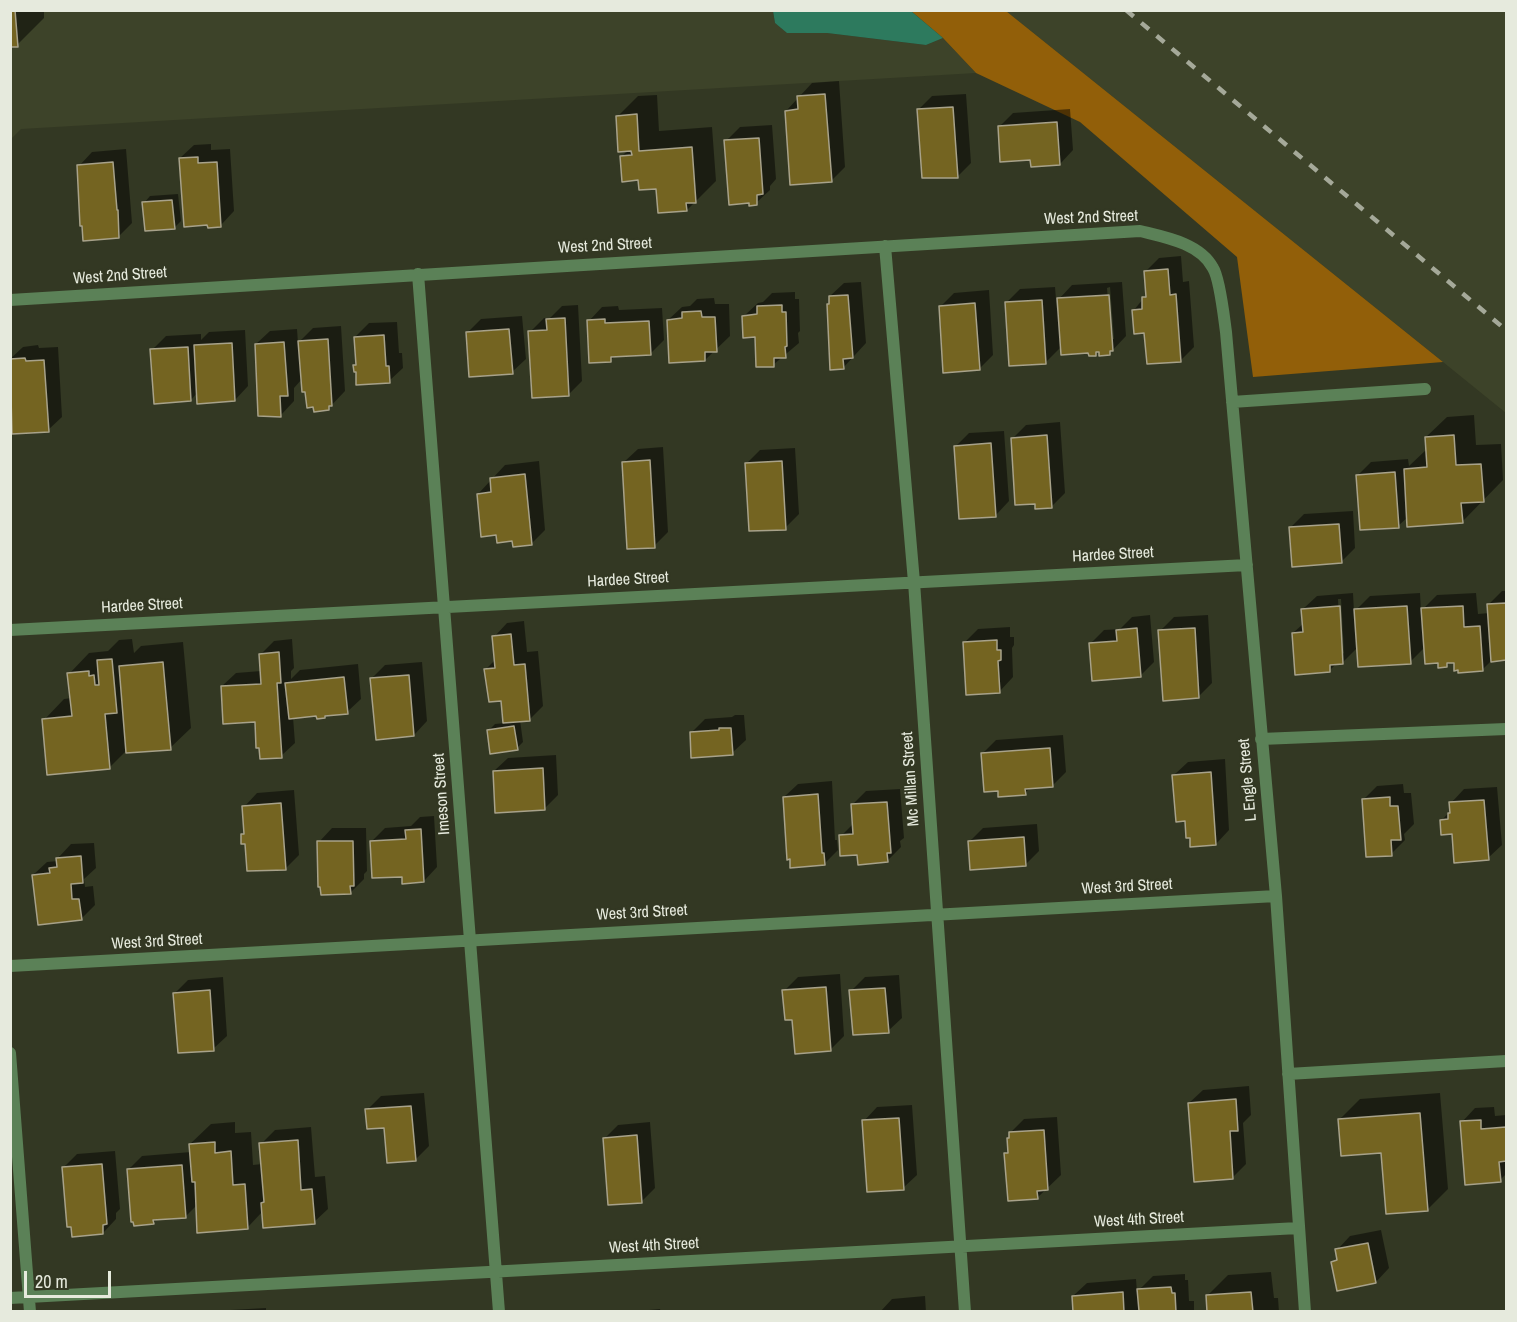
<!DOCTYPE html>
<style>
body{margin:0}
#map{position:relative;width:1517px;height:1322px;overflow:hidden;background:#333823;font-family:"Archivo Narrow",sans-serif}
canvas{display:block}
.frame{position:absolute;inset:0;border:12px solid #e6eadd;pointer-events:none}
.scale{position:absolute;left:24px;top:1271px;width:87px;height:27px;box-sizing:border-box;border:3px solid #e6eadd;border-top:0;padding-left:8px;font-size:18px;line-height:21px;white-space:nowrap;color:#e6eadd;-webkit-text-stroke:4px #333823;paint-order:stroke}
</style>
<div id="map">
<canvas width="1517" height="1322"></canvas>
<div class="frame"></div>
<div class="scale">20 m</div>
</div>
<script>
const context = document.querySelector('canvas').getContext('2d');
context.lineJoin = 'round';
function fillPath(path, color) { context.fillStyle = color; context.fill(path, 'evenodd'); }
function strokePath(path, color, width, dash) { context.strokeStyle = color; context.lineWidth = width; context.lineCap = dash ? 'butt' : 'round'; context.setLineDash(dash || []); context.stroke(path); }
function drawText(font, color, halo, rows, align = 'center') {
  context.font = font + ' "Archivo Narrow",sans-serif'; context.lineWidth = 4.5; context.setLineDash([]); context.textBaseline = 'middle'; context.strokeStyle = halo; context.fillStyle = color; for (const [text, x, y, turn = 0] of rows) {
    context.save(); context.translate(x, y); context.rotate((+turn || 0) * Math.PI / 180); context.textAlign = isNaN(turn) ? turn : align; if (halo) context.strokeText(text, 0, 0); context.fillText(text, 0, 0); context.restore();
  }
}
const built = new Path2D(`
 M11,11h762l2,12 12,10h40l99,12 17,-7 33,35 -955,56 -10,10z
 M1006,11h500v402l-63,-51z`);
const forest = new Path2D(`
 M911,11h95l437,351 -190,15 -16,-120 -157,-135 -104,-49 -33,-35z`);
const water = new Path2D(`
 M773,11h138l32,27 -17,7 -99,-12h-40l-12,-10z`);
const shadow = new Path2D(`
 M10,10h34v8l-27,27z
 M839,81l6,86 -14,14 -45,-70 26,-28z
 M966,94l5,69 -13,13 -40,-66 14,-14z
 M657,95l2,36 53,-4 4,54 -29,29 -29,-23 -19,-8 -18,-22 7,-7 -11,-33 21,-21z
 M1070,109l3,41 -13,14 -61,-37 14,-14z
 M772,125l4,54 -6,7v4l-14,13 -30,-62 14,-14z
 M211,144v6l19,-1 4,62 -13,14 -41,-67 14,-13z
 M126,149l6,74 -14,14 -39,-71 13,-14z
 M178,194l3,27 -7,7 -30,-25 6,-7z
 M1181,256l2,26 6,-1 5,66 -14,14 -35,-30 -11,-21 13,-16 -1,-23 13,-13z
 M861,282l5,61 -23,25 -13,-72 14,-13z
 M1122,282l4,54 -17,18 -8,-5 -6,5 -5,-3 -28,-5 -16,16 -40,-59 14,-14 35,-2 2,24h3l-1,-12 13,-14zM1110,287l4,52h-3l-4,-51z
 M989,290l4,65 -14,14 -39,-62 14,-14z
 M795,292v7h4l1,32 -2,2 1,10 -26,22 -29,-49 14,-13 5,-1 9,-9z
 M714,298l1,6h14l1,32 -25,24 -37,-40 14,-13 8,-1 7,-7z
 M578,305l4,76 -13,13 -39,-62 14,-14h6l12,-12z
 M618,306l1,4 43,-2 2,32 -14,14 -34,1 -5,5 -22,-39 13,-14z
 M522,316l4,43 -14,13 -44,-40 13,-13z
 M397,322l2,31h3l1,15 -14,13 -32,-11 -2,-4 2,-3 -2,-26 14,-14z
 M341,326l4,65 -17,18 -26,-30 -8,9v13l-13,14 -25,-71 14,-13 27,-2 1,14 15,-15z
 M245,330l3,56 -13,14 -37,-8 -7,8 -39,-50 14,-14 35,-2v6l8,-8z
 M38,345l1,3 19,-1 4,70 -14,13 -35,3 -3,-74 13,-12z
 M1474,415l2,30 25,-1 2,36 -41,42 -54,-5 -10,9 -40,-51 13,-13 37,-3 1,7 18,-17 -1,-12 21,-20z
 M1060,422l5,71 -13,13 -40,-67 14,-14z
 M1004,431l5,70 -13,14 -40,-69 13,-13z
 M663,447l5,85 -14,14 -30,-84 14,-13z
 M795,448l4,66 -14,14 -39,-64 14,-14z
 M539,461l6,69 -13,13 -35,-10 -19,-39 27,-29z
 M1353,511l2,37 -14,14 -51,-34 14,-14z
 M1502,591h4v68l-14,1 -10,10 -22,-1 -5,-8 -4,1 -5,4 -7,-4 -14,-15 -15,15 -52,-15 -15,15 -6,1 -7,7 -37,-37 11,-10 -1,-14 14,-13 36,-3 1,19 16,-16 50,-3 1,18 16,-16 39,-2 2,21 11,-1 -1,-8zM1338,599h3l3,54 -3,2z
 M1150,615l4,47 -14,14 -49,-33 13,-13 16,-1 12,-12z
 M1208,615l4,68 -14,14 -38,-66 14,-14z
 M524,621l3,31 11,-1 5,55 -14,14h-9l3,22 -6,6 -29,-17 7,-7 10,-1 -2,-23 -17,-31 10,-10 -2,-22 13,-14z
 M1010,627v10h4v8l-2,3 1,29 -13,14 -36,-48 14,-14z
 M132,639l2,14 7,-7 42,-4 8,86 -21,20 -43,2 -18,18 -65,-48 20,-21 8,-1 -3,-24 20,-21 19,-2 11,-11z
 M292,639l2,29 -3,3v8l9,-9 58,-6 3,35 -14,13 -20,2 -3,3 -7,-2 -24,2 2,26 -14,13 -25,-36 -34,-34 14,-13 25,-2v-17l13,-13z
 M422,662l5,59 -13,14 -43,-56 14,-14z
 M735,715h9l2,25 -14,13 -41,-20 14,-14 27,-2z
 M1063,735l3,37 -14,14 -21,1 -6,6 -26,-3 -17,-36 14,-14z
 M556,755l2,40 -14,14 -50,-38 14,-13z
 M1225,759l4,71 -13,14 -30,-24 -12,-45 14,-13z
 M832,781l3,59h2l1,10 -14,14 -40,-67 14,-13z
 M1403,784l1,9h7l3,31 -10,10 1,6 -14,14 -28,-54 14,-14z
 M1497,787l5,58 -14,13 -35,-25 -11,-13 9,-10v-7l13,-14z
 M900,789l4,49 -4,3 1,6 -14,14 -29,-7 -17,-18 13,-13 -2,-18 14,-14z
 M294,790l5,65 -14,14 -39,-27 -4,-8 3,-3 -1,-24 13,-14z
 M434,816l3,51 -13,14 -21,-6 -32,-33 14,-14 26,-2 9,-9z
 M1037,824l2,27 -14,14 -55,-24 13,-13z
 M332,828h34l1,43 -3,3v5l-14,14 -31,-51z
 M94,843l2,25 -12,11 1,8 8,-1 2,19 -14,14 -48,-44 14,-13 11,-1v-3l13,-14z
 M840,974l4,62 -14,14 -36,-32 -10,-27 14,-14z
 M899,975l3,43 -14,13 -37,-40 14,-14z
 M223,977l4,59 -14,13 -38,-56 13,-13z
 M1249,1086l2,29 -8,8 3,41 -14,14 -43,-75 14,-13z
 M424,1093l5,53 -14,14 -29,-34 -19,-16 14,-14z
 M1440,1093l8,96 -21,21 -44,-59 -44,-31 21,-21z
 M912,1105l5,70 -14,13 -39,-67 13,-14z
 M1494,1107l1,9 11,-1v59l-6,6 -38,-58 13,-14z
 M1057,1117l4,58 -24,23 -32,-44 4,-4 1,-17 14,-14z
 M235,1122v11l16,-1 2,33 9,-1 -1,-20 14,-14 36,-3 4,50 10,-1 3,33 -14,13 -51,-11 -15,16 -51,-22 -12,12 -27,1 -5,5 -25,-53 14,-14 49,-4 -1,-8 21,-20z
 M650,1122l5,66 -13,13 -38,-62 14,-14z
 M115,1151l5,58 -4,4v6l-13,14 -40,-65 14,-14z
 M1381,1230l8,38 -13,14 -43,-20 5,-5 -1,-7 13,-14z
 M1271,1272l3,26h4l1,14h-70l-2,-16 21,-21z
 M1185,1274v6h3l1,21h5v11h-120l-1,-16 14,-13 49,-4 1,13 16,-16z
 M925,1296l1,16h-46l12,-13z
 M266,1308v4h-53v-1z
 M660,1309l1,3h-23v-1z
 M794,1310l1,2h-24z`);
const building = new Path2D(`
 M10,10h5l3,37h-8z
 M825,94l7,88 -42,3 -5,-74 13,-2 -1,-13z
 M953,107l5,71h-36l-5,-69z
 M637,114l2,37 53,-4 4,56h-10l1,8 -29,2 -2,-24 -17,1 -1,-10 -16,2 -2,-26 12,-1 -1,-4 -13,1 -2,-36z
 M1057,122l3,43 -29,2 -1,-7 -30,2 -2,-36z
 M759,138l4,56 -6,1v10l-8,1v-3l-20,2 -5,-65z
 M198,157v6l19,-1 4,65 -13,1 -1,-3 -23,2 -5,-69z
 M113,162l4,48h1l1,28 -36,3 -1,-15h-2l-3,-61z
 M172,200l3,29 -30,2 -3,-29z
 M1168,269l2,26 6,-1 5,68 -34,2 -3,-31 -10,1 -2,-24 10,-1v-12h4l-2,-26z
 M848,295l5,63 -10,1 1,10 -14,1 -3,-66h2v-8z
 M1109,295l4,56h-3v4l-11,1v-4h-3v4h-7l-1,-3 -27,2 -4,-57z
 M1042,300l4,64 -37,2 -4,-64z
 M975,303l5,67 -37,3 -4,-67z
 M782,305v7h4l1,34 -2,1 1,11h-12v9h-18l-1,-30 -12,1 -1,-22 15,-2v-8z
 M701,311l1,6h13l2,35h-12v9l-36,2 -2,-43 15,-2v-6z
 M565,318l4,78 -37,2 -4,-67 19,-1 -1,-11z
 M605,319v4l44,-2 2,34 -40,2v5l-22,1 -2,-43z
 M509,329l4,45 -44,3 -3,-45z
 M384,335l2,31h3l1,17 -34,2v-13h-2l-1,-7h3l-2,-28z
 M328,339l4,67h-3v4l-15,2 -1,-5 -6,1 -2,-16h-3l-4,-51z
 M284,342l4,54h-8l1,21 -23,-1 -3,-72z
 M232,343l3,58 -38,3 -3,-59z
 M188,347l3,54 -37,3 -4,-55z
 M25,358l1,3 18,-1 5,72 -37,2 -2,-75z
 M1047,435l5,73 -17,1v-5l-20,1 -4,-67z
 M1454,435l2,30 25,-1 3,38 -23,1 2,20 -56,4 -3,-58 23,-2 -2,-30z
 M991,443l5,74 -37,2 -5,-73z
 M650,460l5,88 -28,1 -5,-87z
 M782,461l4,69 -37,1 -4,-68z
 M1395,472l4,56 -39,2 -4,-55z
 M525,474l7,71 -19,2 -1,-6 -15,2 -1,-8 -15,2 -4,-43 14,-2 -1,-14z
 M1339,524l3,39 -50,4 -3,-40z
 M1506,603v57l-15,2 -4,-58z
 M1340,606l3,58 -13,1v7l-35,3 -3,-42 11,-1 -2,-23z
 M1407,606l4,58 -53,3 -4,-58z
 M1463,606l1,21 16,-1 3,45 -25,2v-3l-4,1v-8h-7v4l-9,1v-5l-13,1 -4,-56z
 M1137,628l4,49 -49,4 -3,-38 28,-2 -1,-11z
 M1195,628l4,70 -36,3 -5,-71z
 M511,634l3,31 11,-1 5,57 -27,2 -2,-22 -12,1 -5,-33 11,-1 -3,-32z
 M997,640v10h4v10l-3,1 2,32 -34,2 -3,-53z
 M279,652l2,31h-4l5,75 -22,1 -1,-11h-3l-1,-26 -32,2 -2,-38 40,-2 -2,-30z
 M112,659l5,54 -12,1 5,55 -63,6 -5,-56 30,-3 -5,-43 22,-2v5l5,-1 1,10h4l-2,-25z
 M163,662l8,88 -45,3 -7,-87z
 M409,675l5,61 -38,4 -6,-62z
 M344,677l4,37 -23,2v2l-8,1 -1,-3 -27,3 -4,-36z
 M514,726l4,24 -28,4 -3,-24z
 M719,728h12l2,27 -42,3 -1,-26 29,-2z
 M1050,748l3,39 -28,2 1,6 -28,2v-6l-14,1 -3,-39z
 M543,768l2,42 -50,3 -2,-42z
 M1211,772l5,73 -26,2v-9h-4l-1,-17 -9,1 -4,-47z
 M818,794l4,59h2l1,12 -35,3v-9l-3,1 -4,-63z
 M1390,797v9h8l3,34h-10l1,16 -26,1 -4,-58z
 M1484,800l5,60 -35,3 -2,-29 -11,1 -1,-15 8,-1v-6h2l-1,-11z
 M887,802l4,51h-4l1,9 -30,3 -1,-10 -17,1 -1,-21 14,-1 -2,-30z
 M281,803l5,67 -39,1 -2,-27h-4v-10h3l-2,-28z
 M421,829l3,53 -22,2v-7l-30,1 -2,-37 36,-2 -1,-9z
 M1024,837l2,29 -56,4 -2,-29z
 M317,841h36l1,45h-4l1,8 -30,1 -1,-8h-2z
 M81,856l2,27 -12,1 1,15h7l3,21 -44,5 -6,-50 18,-2 -1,-5 8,-1 -1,-9z
 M826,987l5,64 -36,3 -3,-34h-7l-3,-30z
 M885,988l4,45 -36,2 -4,-45z
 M210,990l4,61 -36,2 -5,-60z
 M1236,1099l2,32h-8l3,48 -39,3 -6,-79z
 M411,1106l5,55 -29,2 -3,-35 -17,1 -2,-20z
 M1420,1113l8,98 -42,3 -5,-61 -40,3 -3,-37z
 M899,1118l5,72 -37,2 -5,-72z
 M1481,1120v9l25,-2v34l-7,1 2,20 -36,3 -5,-64z
 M1044,1130l4,60 -11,1 1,8 -30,2 -4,-48h4l-1,-15h2v-6z
 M637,1135l5,68 -34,2 -5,-67z
 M298,1140l3,50 11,-1 3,35 -52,4 -2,-25 3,-1 -5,-59z
 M215,1142v11l16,-2 2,34 12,-1 3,45 -51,4 -2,-51h-3l-3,-38z
 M102,1164l5,60 -4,1v9l-31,3 -1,-10h-4l-5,-60z
 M182,1165l4,53 -33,2 1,4 -20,2 -1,-4h-2l-4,-53z
 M1368,1243l8,40 -39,8 -6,-29 6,-2 -2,-11z
 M1171,1287l1,6h3l1,19 -37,-1 -2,-22z
 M1123,1292l1,20h-51l-1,-16z
 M1251,1292l2,20h-46l-1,-17z`);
const street = new Path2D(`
 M885,246l29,336 51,730
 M418,274l81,1038
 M10,300l1130,-69c24,6 60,12 73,37 7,11 11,50 13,64l50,564 29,416
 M1232,402l193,-13
 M10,630l1237,-65
 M1261,739l245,-10
 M10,966l1266,-70
 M10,1053l20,259
 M1288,1074l218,-13
 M10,1298l1288,-70`);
const rail = new Path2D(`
 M1126,10l380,320`);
const streetNames = [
 ["West 2nd Street",1091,218,-2],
 ["West 2nd Street",605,246,-3],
 ["West 2nd Street",120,276,-4],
 ["Hardee Street",1113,555,-3],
 ["Hardee Street",628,580,-3],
 ["Hardee Street",142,606,-3],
 ["Mc Millan Street",911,779,-94],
 ["L Engle Street",1248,780,-95],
 ["Imeson Street",442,794,-94],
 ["West 3rd Street",1127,887,-3],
 ["West 3rd Street",642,913,-3],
 ["West 3rd Street",157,942,-3],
 ["West 4th Street",1139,1220,-3],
 ["West 4th Street",654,1246,-3]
];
fillPath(built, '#3d4329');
fillPath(forest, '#925f09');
fillPath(water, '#2d7a5e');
fillPath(shadow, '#0007');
fillPath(building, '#746421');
strokePath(building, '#a8a28a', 1.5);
strokePath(street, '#5b8157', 12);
strokePath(rail, '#a5a999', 4.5, [10, 10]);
drawText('16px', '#e6eadd', '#333823', streetNames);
</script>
